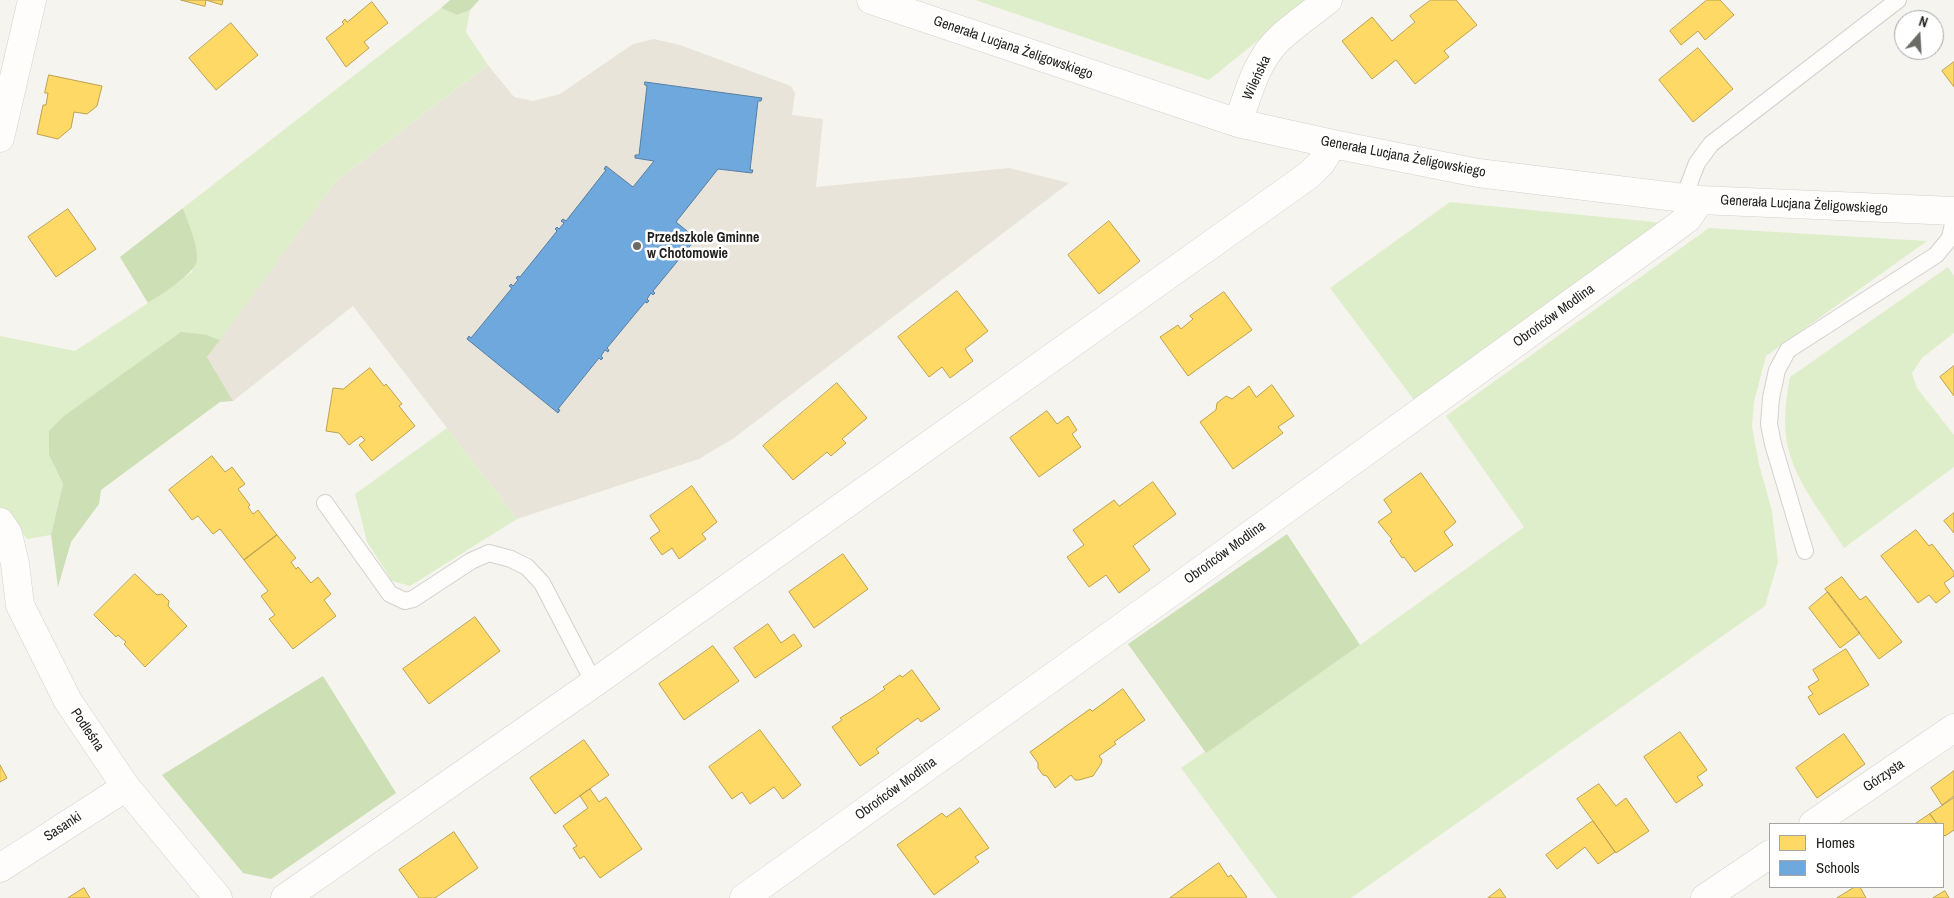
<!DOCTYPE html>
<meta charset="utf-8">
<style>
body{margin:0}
#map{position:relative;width:1954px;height:898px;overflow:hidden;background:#f6f4ee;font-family:"Archivo Narrow",sans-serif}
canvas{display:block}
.legend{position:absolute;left:1769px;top:823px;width:175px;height:65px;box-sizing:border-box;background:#fff;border:1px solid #a6a5a4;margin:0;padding:6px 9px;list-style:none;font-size:15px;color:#201f1b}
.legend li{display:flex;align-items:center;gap:10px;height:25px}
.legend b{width:25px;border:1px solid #a6a5a4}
.north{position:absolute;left:1894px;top:10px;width:50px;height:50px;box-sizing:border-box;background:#fff;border:1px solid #a6a5a4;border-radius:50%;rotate:19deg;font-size:14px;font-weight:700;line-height:20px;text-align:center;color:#201f1b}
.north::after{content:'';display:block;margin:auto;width:18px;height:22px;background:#6b6a65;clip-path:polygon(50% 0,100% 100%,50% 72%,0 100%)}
</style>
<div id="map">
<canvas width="1954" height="898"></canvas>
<ul class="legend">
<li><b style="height:14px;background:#ffd966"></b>Homes</li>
<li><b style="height:14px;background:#6fa8dc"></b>Schools</li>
</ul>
<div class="north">N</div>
</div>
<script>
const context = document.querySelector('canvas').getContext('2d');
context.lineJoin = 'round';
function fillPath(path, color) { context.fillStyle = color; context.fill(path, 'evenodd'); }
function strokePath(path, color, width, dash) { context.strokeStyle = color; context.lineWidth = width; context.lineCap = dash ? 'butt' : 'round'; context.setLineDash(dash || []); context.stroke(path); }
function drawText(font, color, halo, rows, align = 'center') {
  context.font = font + ' "Archivo Narrow",sans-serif'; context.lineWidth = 5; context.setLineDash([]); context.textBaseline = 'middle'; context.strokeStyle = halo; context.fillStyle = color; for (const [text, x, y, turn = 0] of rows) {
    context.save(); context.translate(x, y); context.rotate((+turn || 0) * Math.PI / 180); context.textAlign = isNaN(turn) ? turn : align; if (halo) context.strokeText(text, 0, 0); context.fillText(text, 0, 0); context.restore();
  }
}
const built = new Path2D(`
 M654,39l26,6 111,41 4,7 -3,22 31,4 -7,68 193,-19 60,15 -335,255 -35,21 -182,60 -164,-213 -120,95 -26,-44 129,-176 152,-116 26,32 19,4 27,-7 73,-50z`);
const green = new Path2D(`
 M975,0h333l-99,80z
 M441,8l16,7 13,-5 -4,22 22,33 -152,116 -116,159 -13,-5 -158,120 14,29 -12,51 -24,4 -22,-29 -5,-3v-171l75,15 73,-48 44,-31 3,-25 -12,-39z
 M1450,202l214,21 -247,181 -87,-116z
 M1709,228l218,13 -161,115 -12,46 -2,25 7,37 13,47 6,51 -13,44 -414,292h-74l-96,-130 179,-123 164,-118 -78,-111z
 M1948,267l6,9v57l-32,25 -10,15 5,15 37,47v32l-110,81c-20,-32 -50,-67 -57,-105 -4,-22 -1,-45 3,-66z
 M447,428l70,91 -107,67 -18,-5 -25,-39 -12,-48z`);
const forest = new Path2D(`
 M450,0h29l-9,10 -13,5 -16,-7z
 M183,208c5,15 15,36 14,52 -2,14 -37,35 -49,43l-28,-46z
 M181,332l26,3 13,5 -13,17 26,44 -13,1 -119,88 -2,14 -28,38 -13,45 -7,-52 12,-51 -14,-29v-24l15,-15z
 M1287,534l73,111 -154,108 -78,-109z
 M323,676l73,117 -125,86 -28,-6 -81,-98z`);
const homes = new Path2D(`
 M181,0h42l-1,5 -16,-5 -1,6z
 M1431,0h25l21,25 -33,26 5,6 -34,27 -19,-24 -24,19 -30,-38 30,-24 20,24 23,-19 -5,-6z
 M1707,0h13l14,15 -29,25 -7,-9 -17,14 -11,-14z
 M372,2l16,21 -24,19 5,6 -23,19 -20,-29 18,-14 -2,-2 3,-3 2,3z
 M231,23l27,32 -42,35 -27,-32z
 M1698,48l35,41 -40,33 -34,-42z
 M1954,62v25l-12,-16z
 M49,75l53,11 -5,20 -10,8 -13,-2 -3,16 -13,11 -21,-5 6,-29h3l2,-12h-3z
 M68,209l28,40 -40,28 -28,-40z
 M1109,221l31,40 -41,33 -31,-39z
 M957,291l31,40 -23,18 8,12 -23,17 -8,-11 -13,10 -31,-40z
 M1224,292l28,38 -64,46 -28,-39 18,-12 3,4 12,-10 -3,-3z
 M1954,366v30l-14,-19z
 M370,368l14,18 2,-2 16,20 -3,2 16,20 -43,35 -13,-16 6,-5 -4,-4 -12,9 -10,-12 -13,-2 7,-43 10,1z
 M837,383l30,35 -25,21 4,4 -15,13 -4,-4 -34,28 -30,-34z
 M1272,385l22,31 -16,11 5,6 -50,36 -33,-47 16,-12 1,-7 9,-7 6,3 17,-13 7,11z
 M1047,411l10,13 11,-8 9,14 -5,4 9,13 -42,30 -29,-39z
 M212,456l13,16 7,-5 13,17 -7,5 12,16 -2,2 5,7 5,-4 19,25 -33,25 -24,-31 -7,5 -15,-18 -6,4 -23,-30z
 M1421,473l35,49 -12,10 9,13 -38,27 -11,-15 -2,1 -12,-17 2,-2 -14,-17 14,-10 -8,-12z
 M1153,482l23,32 -43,32 17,24 -31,23 -13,-18 -17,12 -22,-30 17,-12 -11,-15 41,-30 5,6z
 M692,486l25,36 -15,12 4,5 -27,20 -7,-11 -10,7 -12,-17 10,-7 -10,-15z
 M1954,513v20l-10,-12z
 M1916,530l13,16 3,-2 22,28v4l-10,7 6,9 -14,11 -7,-8 -11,8 -37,-47z
 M277,535l19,23 -5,4 5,7 2,-2 13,16 7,-6 13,17 -7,6 12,16 -43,33 -24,-30 6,-4 -14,-19 7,-5 -24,-31z
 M843,554l25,35 -54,39 -25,-36z
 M135,574l22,21 5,-1 7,7 -1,5 19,20 -42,41 -21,-23 2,-2 -8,-7 -2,2 -22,-22z
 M1842,577l18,23 6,-4 36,46 -23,17 -54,-70z
 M1828,592l32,41 -20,15 -31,-40z
 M475,617l25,34 -71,53 -26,-35z
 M768,624l13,19 13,-9 8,12 -47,32 -21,-30z
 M713,646l26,35 -55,39 -25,-36z
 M1846,649l23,36 -50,30 -11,-18 5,-3 -5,-7 11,-7 -6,-10z
 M912,670l28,39 -19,13 -3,-4 -21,15 -21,16 3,4 -19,13 -28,-39 10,-7 -2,-2 32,-20 13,-9 -2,-2 17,-12 2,2z
 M1123,689l22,31 -31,22 2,2 -17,12 3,4 -1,4 -8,12 -14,4h-4l-4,-5 -16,13 -8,-12 -4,-1 -5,-7v-5l-8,-11 60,-43 2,2z
 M760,730l41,55 -18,14 -9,-12 -24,17 -8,-12 -10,7 -23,-32z
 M1680,732l27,38 -10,7 6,8 -27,18 -32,-46z
 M1844,734l21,30 -48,34 -21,-30z
 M584,740l25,35 -54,39 -25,-36z
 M0,765l7,13 -7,4z
 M1954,771v25l-12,9 -11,-17z
 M1599,784l17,22 10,-8 23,33 -33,22 -39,-54z
 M590,789l9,13 7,-5 36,52 -42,29 -16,-22 -4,3 -7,-11 4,-2 -14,-20 25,-18 -8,-12z
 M1954,798v32l-9,6 -2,-2v-10h-6l-7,-10z
 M960,808l29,40 -14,9 4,5 -45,33 -37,-50 45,-32 4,4z
 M1930,814l7,10h-22z
 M1593,821l22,31 -17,12 -13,-17 -28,22 -11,-14z
 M454,832l24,36 -43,30h-16l-20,-28z
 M1219,863l9,14 3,-2 16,22 -2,1h-75z
 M1855,887h5l6,11h-29z
 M84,888l6,10h-22z
 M1500,889l6,9h-18z
 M1945,891l4,7h-16z`);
const schools = new Path2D(`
 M645,82l117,16 -1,3h-3l-8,69h3l-1,3 -34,-4 -42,53 22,18 -2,2 -2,-1 -41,50 2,2 -2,2 -2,-2 -4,6 2,2 -2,2 -2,-1 -38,46 2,2 -1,2 -3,-2 -4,6 2,2 -2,2 -2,-2 -41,51 2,1 -2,3 -91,-74 2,-3 2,2 41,-50 -3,-2 2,-2 2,2 5,-6 -2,-2 2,-2 2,1 37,-46 -2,-2 2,-2 2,2 5,-6 -3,-2 2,-2 3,2 40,-51 -2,-1 2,-3 27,21 21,-26 -19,-3v-3h4l8,-69 -2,-1z`);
const service = new Path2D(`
 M1684,197l13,-34 14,-19 187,-144
 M325,503l65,91 15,7 8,-2 58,-38 18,-8 22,6 16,8 15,16 52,100
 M1805,551l-32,-107 -4,-20 2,-26 6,-28 11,-20 148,-95 14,-17 4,-19`);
const minor = new Path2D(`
 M871,0l367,123 95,21 145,29 222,27 254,11
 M1238,123c10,-29 18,-62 41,-84 15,-14 33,-26 49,-39
 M0,138l32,-138
 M0,522l8,12 7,30 5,41 48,96 58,86 92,111
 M1813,824l141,-96
 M0,868l126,-81
 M285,898l309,-215 715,-508 12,-12 12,-19
 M744,898l437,-313 494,-357 13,-10 12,-18
 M1705,898l65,-44`);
const markers = [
 [637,246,5,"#6b6a65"]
];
const streetNames = [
 ["Generała Lucjana Żeligowskiego",1013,48,19],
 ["Wileńska",1257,78,-65],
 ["Generała Lucjana Żeligowskiego",1403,157,11],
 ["Generała Lucjana Żeligowskiego",1804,205,3],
 ["Obrońców Modlina",1554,316,-36],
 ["Obrońców Modlina",1225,553,-36],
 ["Podleśna",87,730,56],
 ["Górzysta",1884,776,-34],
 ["Obrońców Modlina",896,789,-36],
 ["Sasanki",63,827,-33]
];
const poiNames = [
 ["Przedszkole Gminne",647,238],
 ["w Chotomowie",647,254]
];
fillPath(built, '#e9e4d9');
fillPath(green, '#dfeeca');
fillPath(forest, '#cddfb4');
fillPath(homes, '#ffd966');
strokePath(homes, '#bca150', 1);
fillPath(schools, '#6fa8dc');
strokePath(schools, '#577fa2', 1);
strokePath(service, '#d3d1cd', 18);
strokePath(minor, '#d3d1cd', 29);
strokePath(service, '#fefdfc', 16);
strokePath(minor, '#fefdfc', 28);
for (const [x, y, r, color] of markers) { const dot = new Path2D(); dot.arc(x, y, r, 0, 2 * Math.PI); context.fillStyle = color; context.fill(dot); strokePath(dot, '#fff', 2); }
drawText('14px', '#201f1b', '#fff', streetNames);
drawText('bold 14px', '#201f1b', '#fff', poiNames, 'left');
</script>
